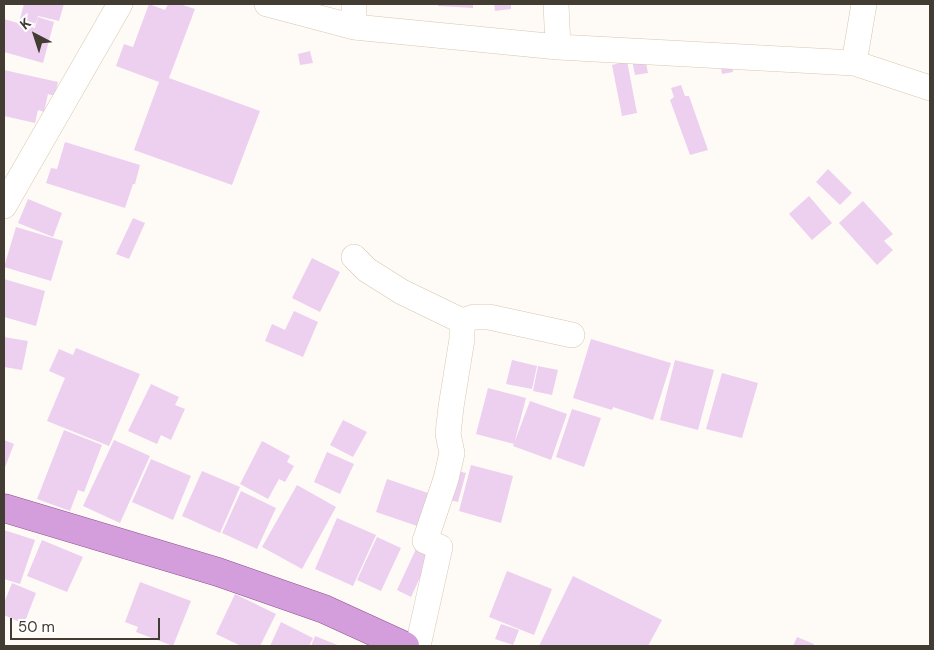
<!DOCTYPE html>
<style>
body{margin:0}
#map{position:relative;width:934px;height:650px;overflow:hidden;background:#fefbf6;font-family:"DM Sans",sans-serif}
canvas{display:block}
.frame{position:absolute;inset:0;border:5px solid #433c32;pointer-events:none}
.north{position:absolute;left:10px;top:10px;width:50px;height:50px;-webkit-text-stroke:4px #fff;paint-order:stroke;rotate:320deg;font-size:14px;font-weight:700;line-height:20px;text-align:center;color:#433c32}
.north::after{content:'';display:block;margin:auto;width:18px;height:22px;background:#433c32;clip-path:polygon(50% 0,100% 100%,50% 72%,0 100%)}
.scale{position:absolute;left:10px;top:618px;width:150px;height:22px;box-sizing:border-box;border:2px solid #433c32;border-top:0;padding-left:6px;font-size:15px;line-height:18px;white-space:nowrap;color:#433c32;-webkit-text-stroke:4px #fff;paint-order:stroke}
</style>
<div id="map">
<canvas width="934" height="650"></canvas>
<div class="frame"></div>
<div class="north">K</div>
<div class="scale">50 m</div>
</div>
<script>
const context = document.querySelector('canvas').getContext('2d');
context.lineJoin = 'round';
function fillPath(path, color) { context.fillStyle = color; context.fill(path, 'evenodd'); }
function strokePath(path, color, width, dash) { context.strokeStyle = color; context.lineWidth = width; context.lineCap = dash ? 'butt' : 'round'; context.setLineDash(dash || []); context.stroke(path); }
const building = new Path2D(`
 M24,4h40l-5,17 -21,-5 -3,10 -16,-4z
 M149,4l16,6 3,-6h12l15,5 -26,69 91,33 -28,74 -98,-35 25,-68 -43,-16 8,-22 9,3z
 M438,4h35v4l-35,-2z
 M494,4h17v5l-16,2z
 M38,17l16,5 -11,41 -39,-11v-33l31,9z
 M310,51l3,12 -13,2 -2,-11z
 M644,53l4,20 -13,2 -4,-20z
 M731,60l2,12 -11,2 -2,-12z
 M627,61l10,52 -15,3 -10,-51z
 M4,70l54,12 -3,14 -7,-2 -4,18 -6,-2 -3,13 -31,-7z
 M681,85l4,11h4l19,54 -18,5 -20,-55 4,-3 -3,-9z
 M65,142l75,23 -5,19h-2l-8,24 -79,-25 5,-15 6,1z
 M828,169l24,24 -12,12 -24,-23z
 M809,196l23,27 -20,17 -23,-26z
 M28,199l34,14 -9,24 -35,-14z
 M863,201l30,33 -9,7 9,9 -16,15 -38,-42z
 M133,218l12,5 -16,36 -13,-5z
 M16,227l47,14 -12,40 -47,-14z
 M312,258l28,14 -20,40 -28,-14z
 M4,279l41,12 -9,35 -32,-9z
 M294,311l24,11 -15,35 -38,-16 7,-17 13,6z
 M4,337l24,4 -6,29 -18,-3z
 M591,339l80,24 -18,57 -40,-13 -1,3 -39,-12z
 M76,348l64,26 -31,72 -62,-25 18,-43 -16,-7 10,-22 14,6z
 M512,360l25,6 -5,23 -26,-5z
 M675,360l39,10 -16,60 -38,-10z
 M538,366l20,4 -6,25 -19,-4z
 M722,373l36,10 -16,55 -36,-9z
 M151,384l28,13 -4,8 10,4 -14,31 -10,-5 -4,9 -29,-13z
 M488,388l38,10 -12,46 -38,-10z
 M530,401l37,13 -16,46 -38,-14z
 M572,409l29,9 -17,49 -28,-10z
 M343,420l24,12 -14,25 -23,-12z
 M64,430l38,15 -18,47 -6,-2 -8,21 -33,-12z
 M4,440l10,4 -10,26z
 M114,440l36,16 -30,67 -37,-17z
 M262,441l28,15 -3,6 7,4 -9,16 -6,-3 -11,20 -28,-15z
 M327,452l27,12 -14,30 -26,-12z
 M151,459l40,17 -18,44 -41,-18z
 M471,465l42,11 -12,47 -42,-12z
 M453,470l13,3 -8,29 -13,-3z
 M202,471l38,16 -20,46 -38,-17z
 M387,479l44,15 -11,33 -44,-15z
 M297,485l39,22 -34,62 -40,-22z
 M241,491l35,17 -19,41 -35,-16z
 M337,518l39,17 -23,51 -38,-17z
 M4,530l31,10 -15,44 -16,-5z
 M377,537l24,11 -20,43 -24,-11z
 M42,540l41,17 -16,35 -40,-16z
 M416,549l14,7 -19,41 -14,-7z
 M507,571l45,18 -18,46 -45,-18z
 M573,576l89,44 -14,26h-109z
 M140,582l51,19 -18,45 -37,-14 2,-5 -13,-5z
 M12,583l24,10 -12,31 -20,-9v-12z
 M235,594l41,20 -16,32h-19l-25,-12z
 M281,622l32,16 -4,8h-39z
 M501,624l18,6 -6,15 -18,-6z
 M315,636l25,10h-29z
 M797,637l17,7 -1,2h-20z`);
const minor = new Path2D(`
 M267,4l87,23 204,20 296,16 76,25
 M556,4l2,43
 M354,27v-23
 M854,63l10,-59
 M4,206l116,-202
 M354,257l13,13 35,22 60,29v18l-11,68 -3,27 4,19 -6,26 -21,62 15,6 -22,99
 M462,321l12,-4h15l83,18`);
const major = new Path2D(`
 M4,508l214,64 106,37 81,37`);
fillPath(building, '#edcff0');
strokePath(minor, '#d8c6ae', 26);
strokePath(major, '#8f5192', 29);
strokePath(minor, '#fff', 25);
strokePath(major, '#d49ddc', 28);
</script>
